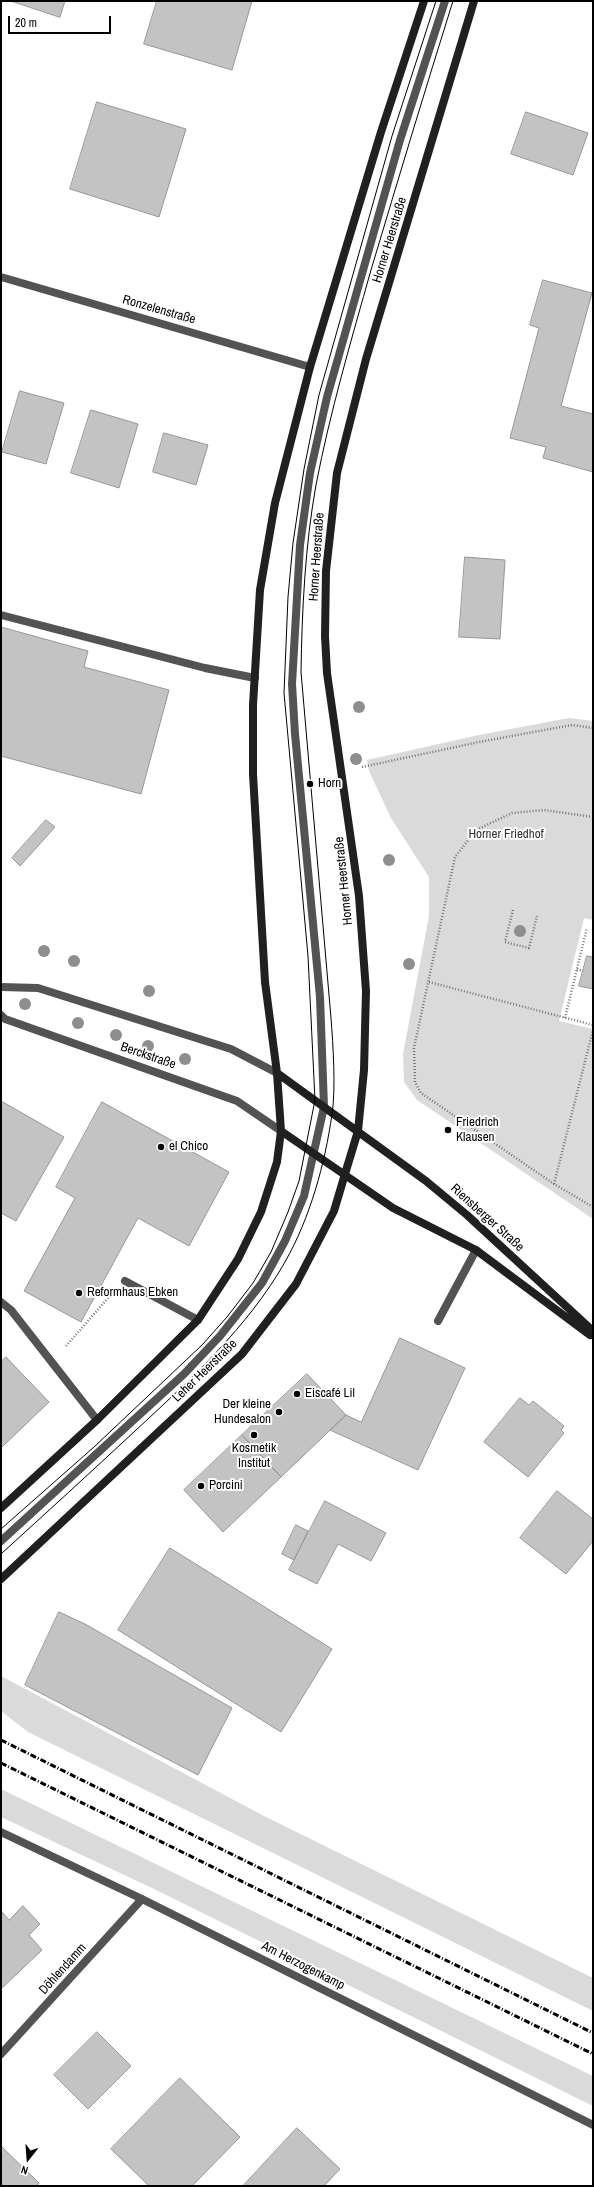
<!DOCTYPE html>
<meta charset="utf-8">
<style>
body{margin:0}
#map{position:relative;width:594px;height:2187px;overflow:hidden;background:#fff;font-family:"Archivo Narrow",sans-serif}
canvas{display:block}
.frame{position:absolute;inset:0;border:2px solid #000;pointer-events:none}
.north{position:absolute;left:8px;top:2139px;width:40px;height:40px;-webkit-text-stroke:3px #fff;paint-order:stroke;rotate:197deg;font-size:11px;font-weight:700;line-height:16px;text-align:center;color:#000}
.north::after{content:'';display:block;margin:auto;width:14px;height:18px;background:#000;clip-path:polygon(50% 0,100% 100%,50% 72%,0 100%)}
.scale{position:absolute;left:8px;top:16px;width:103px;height:18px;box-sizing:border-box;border:2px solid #000;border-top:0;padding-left:5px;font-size:12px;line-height:14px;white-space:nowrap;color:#000;-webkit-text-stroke:3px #fff;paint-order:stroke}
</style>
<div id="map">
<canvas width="594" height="2187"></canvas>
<div class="frame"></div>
<div class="north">N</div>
<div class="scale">20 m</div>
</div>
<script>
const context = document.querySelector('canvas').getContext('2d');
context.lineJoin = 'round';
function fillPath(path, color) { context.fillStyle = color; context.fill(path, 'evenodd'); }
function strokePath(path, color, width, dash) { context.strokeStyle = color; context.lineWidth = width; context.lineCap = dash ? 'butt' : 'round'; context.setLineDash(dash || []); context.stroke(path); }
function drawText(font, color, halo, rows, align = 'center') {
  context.font = font + ' "Archivo Narrow",sans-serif'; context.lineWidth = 4; context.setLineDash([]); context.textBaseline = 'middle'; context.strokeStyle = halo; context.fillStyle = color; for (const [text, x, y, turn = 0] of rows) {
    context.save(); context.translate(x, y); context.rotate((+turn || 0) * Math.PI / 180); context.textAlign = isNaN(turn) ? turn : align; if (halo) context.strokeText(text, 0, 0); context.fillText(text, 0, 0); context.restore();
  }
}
const green = new Path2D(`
 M569,718l24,3v199l-9,-2 -25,103 34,8v190l-176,-119 -13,-18 -1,-28 26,-138v-39l-38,-59 -22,-47 -2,-11 112,-25z
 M1,1676l263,140 329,162v33l-565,-279 -27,-21z
 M1,1789l592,287v30l-441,-218 -151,-71z`);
const building = new Path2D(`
 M11,1h54l-5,16z
 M157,1h95l-20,69 -88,-26z
 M97,102l89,27 -27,88 -89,-28z
 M526,112l62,21 -15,42 -62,-21z
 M543,280l49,13 -31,113 32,8v58l-50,-14 3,-11 -36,-9 29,-110 -9,-3z
 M20,391l44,12 -18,61 -44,-12z
 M91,410l47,14 -19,64 -48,-15z
 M164,433l44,12 -12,40 -43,-13z
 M465,557l40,3 -5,79 -41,-2z
 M1,627l87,24 -4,16 85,23 -28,104 -140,-38z
 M46,820l9,7 -35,39 -8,-8z
 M587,956l6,1v32l-14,-3z
 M1,1101l63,36 -48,84 -15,-8z
 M102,1102l127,70 -40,74 -51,-28 -57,104 -57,-31 51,-93 -19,-11z
 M400,1338l65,30 -47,102 -88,-40 16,-15 15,7z
 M6,1357l43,45 -48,46v-86z
 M307,1374l39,41 -65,62 -39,-42z
 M520,1398l9,7 4,-4 31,25 -3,4 3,3 -36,44 -44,-35z
 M242,1435l39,42 -58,55 -39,-42z
 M557,1491l36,28v22l-27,33 -46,-36z
 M325,1501l61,32 -15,28 -33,-17 -21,40 -28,-14z
 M296,1525l12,6 -14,29 -12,-6z
 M170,1548l162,101 -51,83 -163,-102z
 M59,1612l26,12 147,84 -34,67 -173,-90z
 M23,1906l17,18 -11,11 13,15 -41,39v-78l8,9z
 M97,2032l34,34 -43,43 -34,-34z
 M180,2078l60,59 -48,49h-43l-38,-37z
 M297,2128l43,41 -16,17h-81z
 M1,2146l38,37 -2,3h-36z`);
const path = new Path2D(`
 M362,767l117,-25 93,-17 21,3
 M593,817l-49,-7 -32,3 -36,17 -21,27 -41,191 1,34 6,11 133,91 39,23
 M513,910l-8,32 24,6 8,-32
 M577,969l6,2
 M429,982l164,43
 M565,1018l22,-90
 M554,1184l39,-154
 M66,1346l43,-49`);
const lane = new Path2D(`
 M1,615l204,53 50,10
 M125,1281l73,39
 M1,1302l10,8 86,110
 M438,1321l38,-71
 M1,1541l183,-167 36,-38 42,-53 23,-42 19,-45 20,-89 -4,-110 -25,-263 -3,-50 8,-139 10,-72 17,-76 73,-257 45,-139`);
const street = new Path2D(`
 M1,277l309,90
 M1,987l37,1 193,61 46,24
 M1,1015l4,4 232,82 44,30
 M1,1832l141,67 451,226
 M1,2054l141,-155`);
const secondary = new Path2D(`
 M277,1073l149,108 41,34 126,116
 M281,1131l112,77 83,42 114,85
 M1,1508l96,-88 101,-100 40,-61 23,-47 16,-50 4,-31 -4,-58 -12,-91 -12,-208v-69l7,-115 15,-87 35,-136 71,-235 43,-131
 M1,1579l241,-225 54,-70 38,-73 11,-37 13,-43 6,-61 2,-79 -7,-95 -32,-223 -2,-37 1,-65 11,-98 29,-114 108,-358`);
const tram = new Path2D(`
 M1,1529l93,-82 108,-102 25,-28 26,-34 18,-31 17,-40 11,-31 16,-81 -7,-144 -24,-263 4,-96 5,-54 11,-74 15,-74 73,-259 44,-135
 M1,1554c45,-41 90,-82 134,-123 55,-51 113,-104 150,-169 25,-44 40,-98 47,-148 4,-25 1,-70 -1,-96l-30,-346c1,-62 4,-126 15,-187 14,-73 35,-144 55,-215 27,-90 54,-180 82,-269`);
const rail = new Path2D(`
 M1,1740l592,293
 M1,1763l592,291`);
const trees = [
 [359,707],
 [356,759],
 [389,860],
 [520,931],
 [44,951],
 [74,961],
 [409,964],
 [149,991],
 [25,1004],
 [78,1023],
 [116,1035],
 [148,1046],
 [185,1059]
];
const markers = [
 [310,784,4,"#000"],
 [448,1130,4,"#000"],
 [161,1147,4,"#000"],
 [79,1293,4,"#000"],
 [297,1394,4,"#000"],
 [279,1412,4,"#000"],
 [254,1435,4,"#000"],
 [201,1486,4,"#000"]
];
const streetNames = [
 ["Horner Heerstraße",390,240,-73],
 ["Ronzelenstraße",159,310,16],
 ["Horner Heerstraße",317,557,-86],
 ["Horner Heerstraße",344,881,-96],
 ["Berckstraße",148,1056,19],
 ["Riensberger Straße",487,1218,42],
 ["Leher Heerstraße",205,1371,-44],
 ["Am Herzogenkamp",303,1966,27],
 ["Döhlendamm",63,1969,-48]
];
const poiNames = [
 ["Horn",318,784],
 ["Friedrich",456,1123],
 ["Klausen",456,1138],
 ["el Chico",169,1147],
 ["Reformhaus Ebken",87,1293],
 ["Eiscafé Lil",305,1394],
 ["Der kleine",271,1405,"right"],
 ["Hundesalon",271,1420,"right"],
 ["Kosmetik",254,1449,"center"],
 ["Institut",254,1464,"center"],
 ["Porcini",209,1486]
];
const parkNames = [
 ["Horner Friedhof",506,835]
];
fillPath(green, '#dadada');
fillPath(building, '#c3c3c3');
strokePath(building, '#979797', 1);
strokePath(path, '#757575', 2.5, [1, 2]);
strokePath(lane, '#535353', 8);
strokePath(street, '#535353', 8);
strokePath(secondary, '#202020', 8);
strokePath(tram, '#000', 1);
strokePath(rail, '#000', 3, [6, 2, 1, 2]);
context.fillStyle = '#8e8e8e';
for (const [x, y] of trees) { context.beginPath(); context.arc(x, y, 6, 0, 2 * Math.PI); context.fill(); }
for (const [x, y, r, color] of markers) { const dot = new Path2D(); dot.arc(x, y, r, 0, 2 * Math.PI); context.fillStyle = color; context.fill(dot); strokePath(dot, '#fff', 1.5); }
drawText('13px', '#000', '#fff', streetNames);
drawText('13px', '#000', '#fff', poiNames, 'left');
drawText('13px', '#313131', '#fff', parkNames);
</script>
